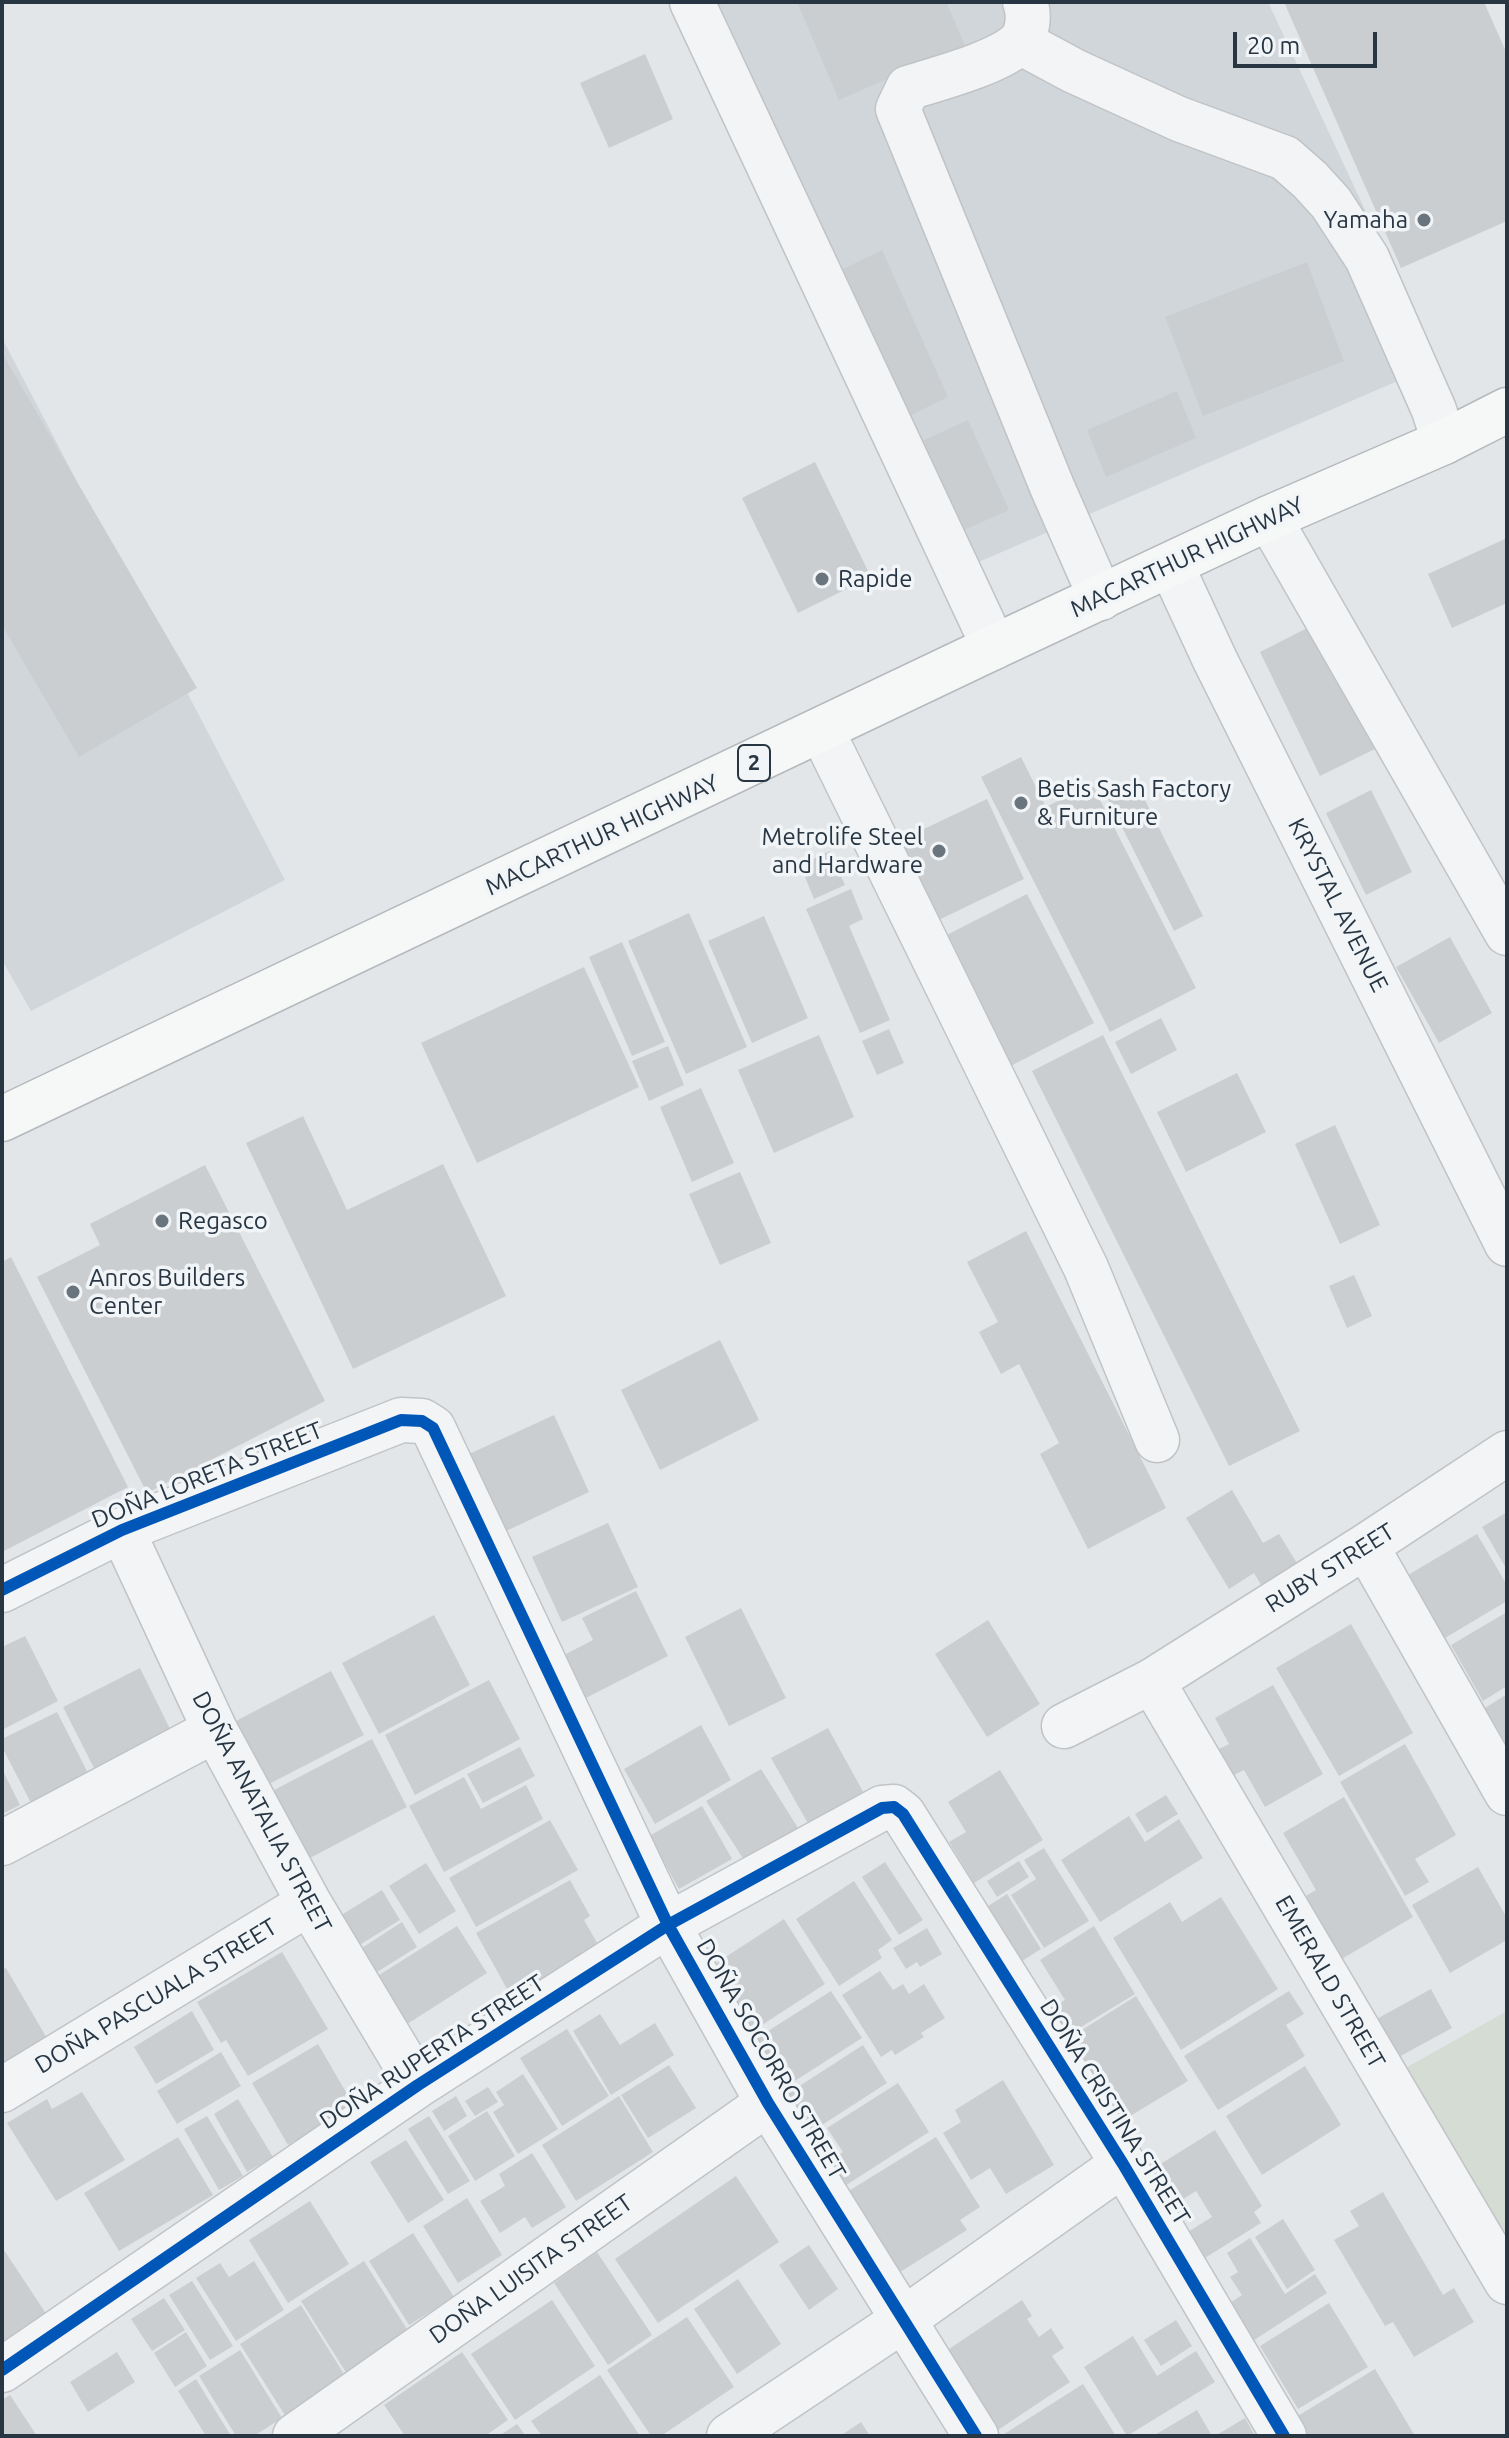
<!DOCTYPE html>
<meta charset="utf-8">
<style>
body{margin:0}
#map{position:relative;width:1509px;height:2438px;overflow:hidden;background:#e3e6e8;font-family:Ubuntu,sans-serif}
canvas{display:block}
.frame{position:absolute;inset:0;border:4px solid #283643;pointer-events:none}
.scale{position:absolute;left:1233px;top:32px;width:144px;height:36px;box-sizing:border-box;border:4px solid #283643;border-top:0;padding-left:10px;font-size:24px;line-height:28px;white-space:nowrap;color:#283643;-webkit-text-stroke:6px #f1f5f7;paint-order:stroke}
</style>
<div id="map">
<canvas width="1509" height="2438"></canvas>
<div class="frame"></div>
<div class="scale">20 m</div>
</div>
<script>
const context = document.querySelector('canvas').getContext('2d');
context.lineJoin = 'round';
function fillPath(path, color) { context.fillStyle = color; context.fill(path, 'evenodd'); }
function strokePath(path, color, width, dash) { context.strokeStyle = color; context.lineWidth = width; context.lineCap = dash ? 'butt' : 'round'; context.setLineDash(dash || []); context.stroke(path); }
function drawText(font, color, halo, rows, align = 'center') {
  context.font = font + ' Ubuntu,sans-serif'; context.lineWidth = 7; context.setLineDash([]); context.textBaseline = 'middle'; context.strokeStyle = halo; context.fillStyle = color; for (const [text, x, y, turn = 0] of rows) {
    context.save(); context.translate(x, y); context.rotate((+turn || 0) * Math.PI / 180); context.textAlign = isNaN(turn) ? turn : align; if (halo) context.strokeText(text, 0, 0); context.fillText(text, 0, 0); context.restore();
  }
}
const built = new Path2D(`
 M673,2h595l169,362 -493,213z
 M2,338l283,542 -254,131 -29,-51z`);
const green = new Path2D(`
 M1507,2011v250l-105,-191z`);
const building = new Path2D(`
 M797,2h149l19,43 -126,55z
 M1284,2h200l23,52v167l-106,47z
 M645,54l28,65 -64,29 -29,-65z
 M882,250l66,147 -41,20 -66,-147z
 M1307,262l37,99 -141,55 -38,-99z
 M2,353l195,335 -118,69 -77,-132z
 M1177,391l19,47 -90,39 -19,-47z
 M968,420l41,90 -47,21 -40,-90z
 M815,462l56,115 -73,36 -56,-115z
 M1507,538v65l-55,25 -24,-54z
 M1319,622l60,125 -59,29 -60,-124z
 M1021,757l25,50 46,-23 104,204 -86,44 -129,-255z
 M1134,778l69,138 -29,15 -69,-138z
 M1371,790l41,82 -46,23 -40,-82z
 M987,799l37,80 -102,49 -38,-80z
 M830,851l15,34 -31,14 -14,-34z
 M851,889l12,30 -14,7 41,94 -30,13 -54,-124z
 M1027,894l67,129 -97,50 -66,-130z
 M689,913l58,134 -61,27 -58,-133z
 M764,916l44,102 -56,25 -44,-102z
 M1450,937l42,76 -53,30 -43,-76z
 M622,942l43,100 -33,14 -43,-99z
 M584,967l55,120 -162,76 -56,-120z
 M1161,1018l16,32 -46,24 -16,-32z
 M889,1029l15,34 -27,12 -15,-34z
 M819,1035l35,82 -80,36 -36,-83z
 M1103,1035l197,396 -71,35 -197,-395z
 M668,1046l16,39 -35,16 -17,-40z
 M1237,1073l29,59 -80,40 -29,-60z
 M701,1088l33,75 -42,19 -32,-75z
 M303,1116l44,94 96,-46 63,132 -153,73 -107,-226z
 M1335,1125l45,100 -40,19 -45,-100z
 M205,1165l120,236 -178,92 -110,-216 63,-32 -10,-21z
 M740,1172l31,71 -51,22 -31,-71z
 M1026,1231l140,277 -78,41 -48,-95 19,-11 -40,-79 -18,10 -22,-42 19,-10 -31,-60z
 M11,1257l117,230 -126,65v-290z
 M1354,1275l18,41 -25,12 -18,-42z
 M720,1340l39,80 -99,50 -39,-80z
 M554,1415l35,77 -87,41 -35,-78z
 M1232,1490l31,53 16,-9 21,34 -36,22 -10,-17 -25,16 -43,-71z
 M1507,1512v58l-25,-43z
 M608,1523l30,64 -76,35 -30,-65z
 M1477,1534l30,51v16l-62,37 -37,-63z
 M636,1591l32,65 -86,44 -22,-43 33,-17 -11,-22z
 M741,1608l45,90 -57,28 -44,-89z
 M1507,1612v74l-24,15 -32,-56z
 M434,1615l36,70 -91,49 -37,-71z
 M988,1620l52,84 -53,33 -52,-83z
 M1351,1624l62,109 -74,43 -63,-108z
 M25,1636l33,65 -56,29v-83z
 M140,1668l32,65 -76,39 -33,-65z
 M331,1671l33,64 -95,49 -33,-63z
 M489,1680l31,59 -105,56 -30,-60z
 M1273,1685l50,89 -58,33 -21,-37 -12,6 -15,-26 12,-6 -14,-26z
 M1507,1694v51l-22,-37z
 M57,1712l32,63 -57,30 -30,-58v-8z
 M701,1725l30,55 -76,44 -31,-55z
 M828,1728l38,69 -56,30 -39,-69z
 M372,1739l35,68 -116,61 -36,-68z
 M1405,1744l51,91 -41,24 14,23 -24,14 -65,-114z
 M520,1747l15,29 -52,27 -16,-29z
 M2,1769l18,36 -18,9z
 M761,1769l37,59 -54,32 -38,-59z
 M1000,1770l43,70 -69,43 -25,-41 17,-10 -18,-30z
 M464,1777l17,32 45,-24 17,34 -99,53 -35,-66z
 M1166,1795l12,19 -31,19 -12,-19z
 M1344,1797l69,120 -73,43 -36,-63 12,-7 -33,-57z
 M702,1806l30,53 -53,30 -30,-53z
 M1129,1816l16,26 34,-23 24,39 -103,64 -39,-62z
 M550,1820l28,50 -102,57 -27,-49z
 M1044,1848l45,73 -45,27 -33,-53 25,-16 -12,-19z
 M1019,1861l10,16 -32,20 -10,-16z
 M885,1862l38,58 -24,15 -37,-58z
 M426,1863l30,48 -37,23 -30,-48z
 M1478,1867l29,51v22l-57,33 -38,-68z
 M570,1880l20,36 -6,4 16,28 -88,50 -36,-65z
 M854,1881l38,59 -14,10 4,8 -43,28 -43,-67z
 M382,1890l18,30 -52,32 -18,-30z
 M1007,1894l34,55 -33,21 -34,-55z
 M1221,1897l57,92 -97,61 -68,-112 57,-36 12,20z
 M784,1919l41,65 -83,54 -41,-65z
 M402,1922l15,25 -51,32 -15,-24z
 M457,1926l30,47 -97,62 -30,-48z
 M1094,1926l41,68 -72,44 -16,-27 18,-11 -25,-40z
 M927,1928l15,26 -22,13 -3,-5 -11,7 -13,-21z
 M282,1952l46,77 -80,47 -22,-36 -5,3 -24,-41z
 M6,1968l42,72 -46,26v-96z
 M880,1971l13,19 10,-6 6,10 15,-10 21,34 -24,15 3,4 -29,18 -3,-5 -11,7 -39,-62z
 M1431,1989l21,39 -57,31 -22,-38z
 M831,1991l31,47 -86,55 -30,-48z
 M1289,1991l15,23 -18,11 19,31 -87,54 -34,-54z
 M1136,1996l52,85 -76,46 -51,-84z
 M192,2011l22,39 -58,34 -22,-37z
 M600,2014l20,31 35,-22 19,32 -63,40 -38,-64z
 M567,2029l42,67 -47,30 -42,-68z
 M318,2044l36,62 -66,39 -36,-62z
 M863,2045l24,38 -82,53 -24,-38z
 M221,2052l20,34 -64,38 -20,-33z
 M669,2065l27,43 -48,30 -27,-43z
 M1305,2066l36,59 -79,50 -36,-59z
 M523,2074l35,55 -40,25 -25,-42 11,-7 -8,-13z
 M1003,2080l51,85 -48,29 -16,-26 -19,12 -28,-47 18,-11 -6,-12z
 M898,2083l31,49 -92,59 -15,-25 21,-14 -16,-24z
 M488,2087l10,15 -23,14 -10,-15z
 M82,2092l43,68 -69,41 -49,-78 40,-24 5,10z
 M456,2096l11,20 -23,15 -12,-20z
 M619,2096l34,56 -77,49 -34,-56z
 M238,2099l35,58 -26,15 -33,-58z
 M487,2111l28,45 -40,25 -27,-45z
 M207,2116l36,60 -24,14 -35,-61z
 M429,2116l41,65 -22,13 -40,-65z
 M1215,2130l47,76 -8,6 7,11 -61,38 -17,-26 29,-18 -16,-26 -28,18 -22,-36z
 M178,2137l35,58 -94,56 -35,-58z
 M936,2137l44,70 -20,13 7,10 -78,49 -50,-82z
 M406,2140l38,60 -36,23 -38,-61z
 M532,2153l34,54 -34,21 -7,-11 -25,16 -20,-32 25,-15 -6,-12z
 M736,2176l43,66 -121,81 -43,-64z
 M1383,2192l60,103 11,-7 20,34 -60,35 -21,-35 -8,4 -51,-86 25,-14 -9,-15z
 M467,2198l35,57 -44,28 -35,-57z
 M310,2201l39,63 -61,39 -39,-63z
 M1283,2219l32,51 -28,19 -32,-52z
 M413,2233l41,64 -45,28 -40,-64z
 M1250,2238l35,56 30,-20 12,19 -79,51 -23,-38 17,-11 -12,-18 8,-5 -11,-19z
 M809,2245l29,44 -29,21 -30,-45z
 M2,2247l45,68 -45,30z
 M597,2252l55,83 -44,30 -54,-82z
 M254,2261l30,49 -48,31 -40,-63 24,-15 9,14z
 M364,2261l46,73 -63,40 -46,-73z
 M738,2279l43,65 -44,30 -43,-65z
 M192,2281l41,65 -23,14 -41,-65z
 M164,2298l21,32 -33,21 -21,-32z
 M552,2300l43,66 -80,54 -44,-66z
 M1022,2300l10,16 -5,3 12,18 12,-9 13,20 -12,8 18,26 -81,54 -43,-85z
 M1329,2303l39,64 -70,42 -38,-63z
 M301,2305l46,74 -61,38 -46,-73z
 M687,2317l47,70 -73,49h-10l-44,-66z
 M1176,2320l16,26 -31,20 -17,-26z
 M186,2332l21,34 -32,21 -21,-34z
 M1133,2336l24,40 39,-25 19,31 -88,54 -43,-69z
 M240,2350l42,68 -28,18h-18l-37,-60z
 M117,2352l18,30 -47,30 -18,-30z
 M462,2352l46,68 -23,16h-80l-21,-31z
 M1375,2369l40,67h-107l-12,-19z
 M600,2375l40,61h-98l-11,-15z
 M196,2379l35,57h-25l-28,-45z
 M1083,2384l33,52h-115z
 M10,2395l27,41h-35v-36z
 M1197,2410l15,26h-59z
 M1245,2418l10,18h-40z
 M861,2422l9,14h-30z
 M517,2424l9,12h-27z`);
const minor = new Path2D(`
 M692,2l302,645
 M1025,2c5,12 3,32 -6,41 -21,20 -83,36 -111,45l-10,21 155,380 48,109
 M1020,42l54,29 105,48 106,39 25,22 21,23 36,55 67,152 10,32
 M1269,518l238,415
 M1171,565l44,95 292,584
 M822,731l264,537 71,172
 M122,1530l93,200 94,173 109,182
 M1366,1546l141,247
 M2,1590l120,-60 279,-110 21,1 11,7 235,497 100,178 208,333
 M1152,1681l355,601
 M1064,1726l88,-45 214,-135 141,-93
 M2,1843l213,-113
 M2,2090l307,-187
 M2,2370l416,-285 250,-160 214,-117 12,-1 9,7 220,350 161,272
 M295,2436l473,-333
 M729,2436l174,-116 220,-156`);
const highway = new Path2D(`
 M2,1119l992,-472 275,-129 175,-76 63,-32`);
const cycleway = new Path2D(`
 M2,1590l120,-60 279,-110 21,1 11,7 235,497 100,178 208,333
 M2,2370l416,-285 250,-160 214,-117 12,-1 9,7 220,350 161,272`);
const markers = [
 [1424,220,8,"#69747d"],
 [822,579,8,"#69747d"],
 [1021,803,8,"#69747d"],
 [939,851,8,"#69747d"],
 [162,1221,8,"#69747d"],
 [73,1292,8,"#69747d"]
];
const shields = [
 [754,763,32]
];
const shieldNames = [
 ["2",754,763]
];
const poiNames = [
 ["Yamaha",1408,220,"right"],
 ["Rapide",838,579],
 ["Betis Sash Factory",1037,789],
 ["& Furniture",1037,817],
 ["Metrolife Steel",923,837,"right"],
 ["and Hardware",923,865,"right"],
 ["Regasco",178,1221],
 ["Anros Builders",89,1278],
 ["Center",89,1306]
];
const streetNames = [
 ["MACARTHUR HIGHWAY",1187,557,-25],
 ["MACARTHUR HIGHWAY",602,835,-25],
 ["KRYSTAL AVENUE",1338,905,63],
 ["DOÑA LORETA STREET",207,1475,-22],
 ["RUBY STREET",1330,1568,-32],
 ["DOÑA ANATALIA STREET",262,1812,62],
 ["EMERALD STREET",1330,1982,60],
 ["DOÑA PASCUALA STREET",156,1996,-31],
 ["DOÑA RUPERTA STREET",432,2052,-33],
 ["DOÑA SOCORRO STREET",771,2059,60],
 ["DOÑA CRISTINA STREET",1115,2112,58],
 ["DOÑA LUISITA STREET",531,2269,-35]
];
fillPath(built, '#d1d6db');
fillPath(green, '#d5dcd3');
fillPath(building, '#cbced1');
strokePath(minor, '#c1c4c6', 47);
strokePath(highway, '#b5b9bd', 47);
strokePath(minor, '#f2f4f5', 44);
strokePath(highway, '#f6f7f7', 44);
strokePath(cycleway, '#0057b8', 12);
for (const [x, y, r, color] of markers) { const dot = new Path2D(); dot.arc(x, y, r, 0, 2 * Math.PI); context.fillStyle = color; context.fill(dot); strokePath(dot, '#f1f5f7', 3); }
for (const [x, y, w] of shields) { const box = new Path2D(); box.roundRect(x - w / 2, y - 18, w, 36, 6); context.fillStyle = '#f1f5f7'; context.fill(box); strokePath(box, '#283643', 2); }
drawText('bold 22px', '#283643', null, shieldNames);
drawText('24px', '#283643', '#f1f5f7', poiNames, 'left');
drawText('24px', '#283643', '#f1f5f7', streetNames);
</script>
